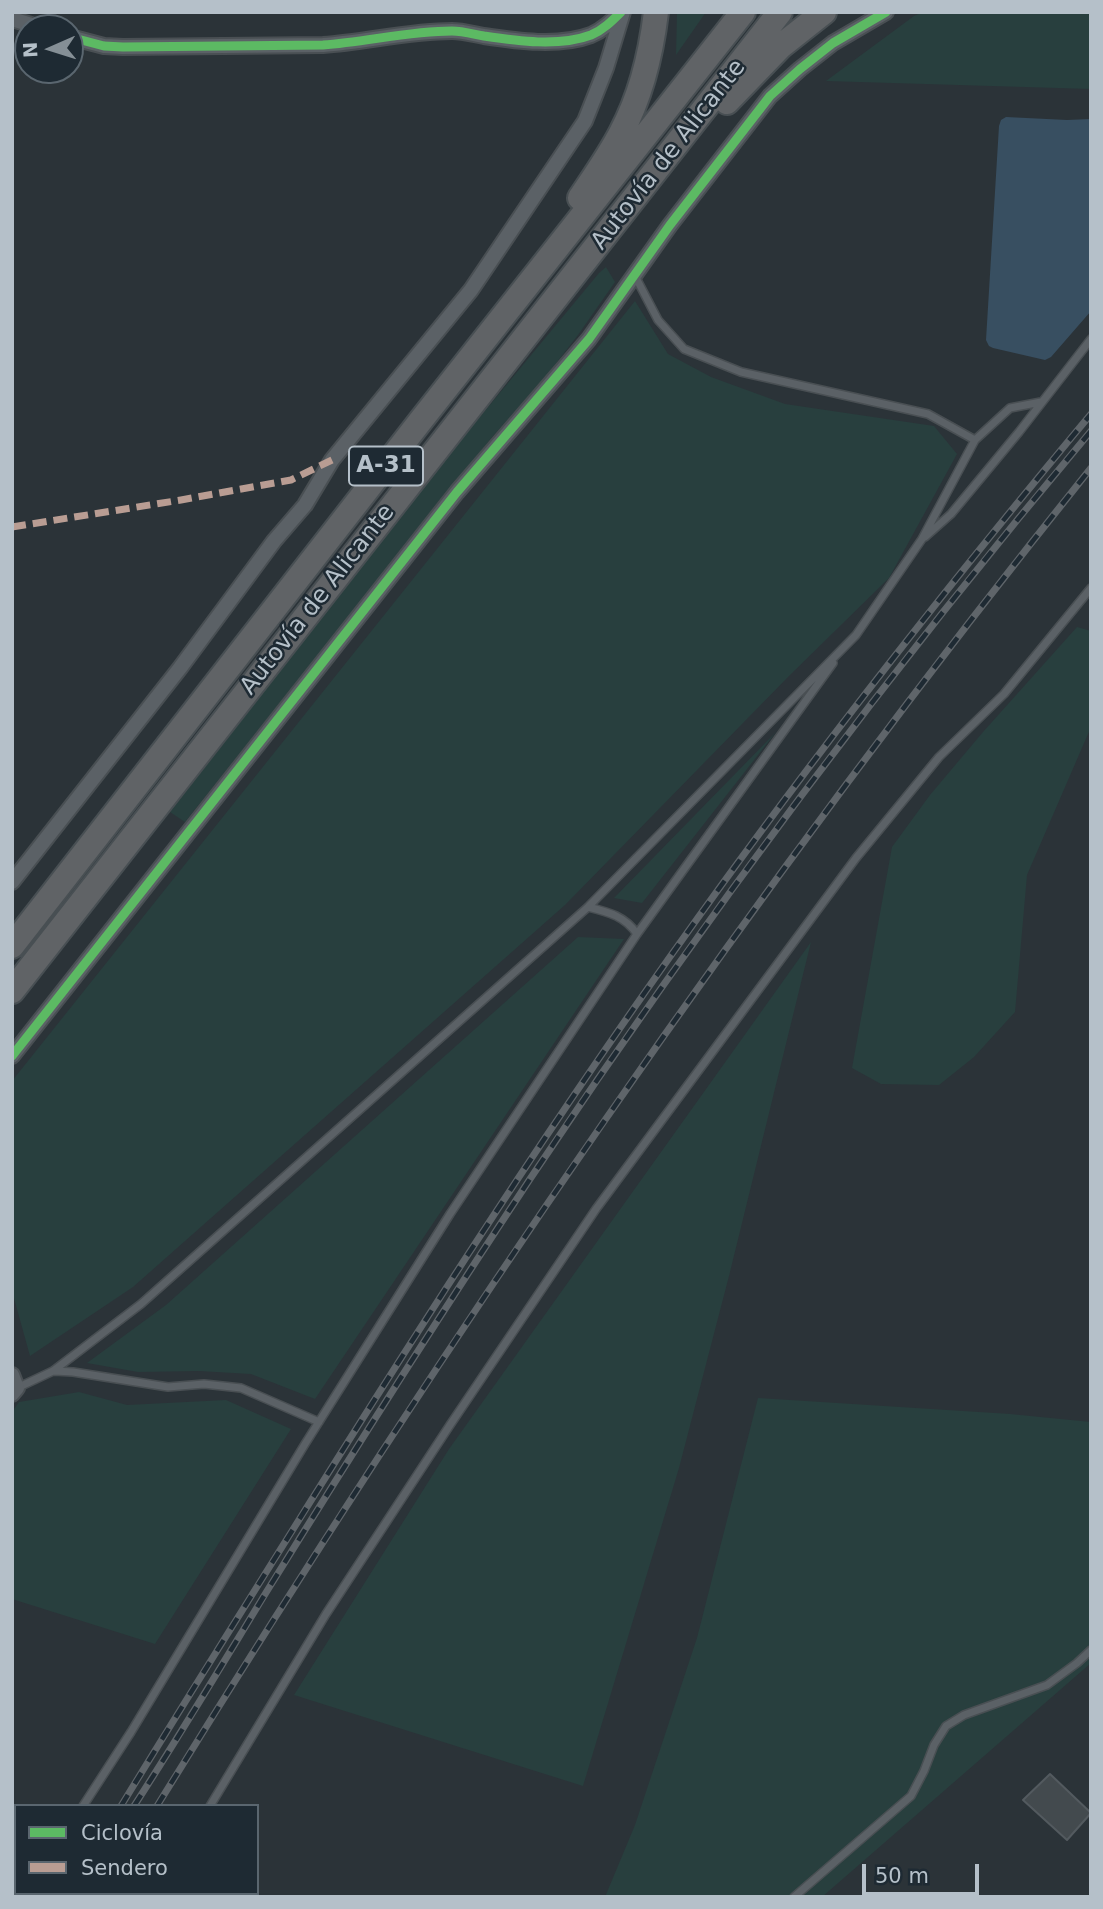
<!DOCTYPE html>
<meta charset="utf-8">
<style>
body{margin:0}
#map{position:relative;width:1103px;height:1909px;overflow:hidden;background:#2b3338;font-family:"DejaVu Sans",sans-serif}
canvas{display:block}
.frame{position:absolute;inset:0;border:14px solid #b5c0c9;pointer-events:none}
.legend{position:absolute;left:14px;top:1804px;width:245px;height:91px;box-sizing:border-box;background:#1e2a33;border:2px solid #5a666f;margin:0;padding:9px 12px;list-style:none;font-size:21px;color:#b5c0c9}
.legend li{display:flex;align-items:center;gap:14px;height:35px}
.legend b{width:35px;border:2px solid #5a666f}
.north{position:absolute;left:14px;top:14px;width:70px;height:70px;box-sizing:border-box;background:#1e2a33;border:2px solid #5a666f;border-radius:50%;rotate:267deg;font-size:19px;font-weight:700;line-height:28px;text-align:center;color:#b5c0c9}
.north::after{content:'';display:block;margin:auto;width:24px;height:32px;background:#858f96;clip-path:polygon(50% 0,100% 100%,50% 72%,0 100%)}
.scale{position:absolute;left:862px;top:1864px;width:117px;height:32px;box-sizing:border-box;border:4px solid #b5c0c9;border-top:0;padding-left:9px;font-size:21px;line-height:24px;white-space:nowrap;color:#b5c0c9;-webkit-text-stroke:5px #1e2a33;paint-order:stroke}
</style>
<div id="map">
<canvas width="1103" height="1909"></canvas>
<div class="frame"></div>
<ul class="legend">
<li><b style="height:9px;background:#5cba63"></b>Ciclovía</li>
<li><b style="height:9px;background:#b99d93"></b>Sendero</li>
</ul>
<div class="north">N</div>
<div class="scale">50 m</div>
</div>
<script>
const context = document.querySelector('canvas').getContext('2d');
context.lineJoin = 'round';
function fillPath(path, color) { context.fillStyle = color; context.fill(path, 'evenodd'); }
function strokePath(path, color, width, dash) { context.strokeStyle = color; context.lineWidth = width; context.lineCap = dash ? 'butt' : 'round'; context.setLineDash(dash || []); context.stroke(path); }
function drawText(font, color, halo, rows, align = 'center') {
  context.font = font + ' "DejaVu Sans",sans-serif'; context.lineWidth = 5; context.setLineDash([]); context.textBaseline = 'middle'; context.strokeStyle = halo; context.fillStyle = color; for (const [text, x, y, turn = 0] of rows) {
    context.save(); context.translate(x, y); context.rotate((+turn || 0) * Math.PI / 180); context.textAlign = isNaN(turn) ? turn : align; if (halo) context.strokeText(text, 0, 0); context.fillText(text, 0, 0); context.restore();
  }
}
const green = new Path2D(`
 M677,12h29l-30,43z
 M923,12h168v77l-265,-8 88,-65z
 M606,267l9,15 -37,53 -34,44 -51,57 -308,386 -15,-10 275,-353 154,-186z
 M635,301l33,53 43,23 74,27 149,22 23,28 -68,124 -101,99 -223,228 -432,382 -103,69 -18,-65v-210z
 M1077,627l14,4v96l-64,148 -12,137 -41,45 -35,28 -58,-1 -29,-16 40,-221 38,-52 53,-63z
 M776,732l-134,171 -28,-5z
 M578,937l46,2 -309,460 -64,-25 -52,-3 -61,1 -51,-9 79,-58z
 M811,942l-82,334 -50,192 -96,318 -289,-91 155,-246z
 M79,1392l48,13 99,-5 65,29 -136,215 -143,-45v-187l7,-10z
 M758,1398l252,16 81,8v241l-269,234h-217l30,-72 62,-187z`);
const water = new Path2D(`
 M1006,117l61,3 24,-1v192l-40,46 -6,3 -52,-12 -4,-2 -3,-6 13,-214 2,-6z`);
const building = new Path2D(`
 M1050,1774l41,39 -24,27 -44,-40z`);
const service = new Path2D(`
 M975,440l35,-32 31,-6
 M925,537l26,-23 68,-82 72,-93
 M588,907c20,5 37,9 49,27
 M54,1371l19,1 95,15 36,-3 37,4 78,34
 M17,1388l36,-17 88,-67 447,-397 268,-272 66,-96 53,-99 -47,-26 -187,-42 -57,-23 -26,-29 -24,-46
 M83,1806l48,-74 174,-288 145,-230 187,-280 196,-271
 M210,1806l116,-192 124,-189 146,-216 260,-351 83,-101 65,-63 87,-106
 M21,1897l2,-4
 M154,1897l2,-4
 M794,1897l117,-101 13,-25 10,-26 12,-19 18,-11 83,-30 30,-22 14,-13`);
const minor = new Path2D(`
 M12,19l29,9
 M70,37l34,9 19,1 200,-2c43,-3 86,-14 129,-14 10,0 21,3 32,5 33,5 75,11 107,-1 12,-5 21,-14 30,-23
 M12,882l168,-214 94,-127 31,-36 27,-45 139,-170 114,-169 21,-53 17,-56
 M12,1056l445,-564 132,-153 81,-114 100,-129 30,-27 33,-26 53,-31
 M12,1375l5,13 -5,6`);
const motorway = new Path2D(`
 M727,102l54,-56 43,-34
 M580,198c14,-21 29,-42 41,-65 20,-37 30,-79 35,-121
 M12,946l410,-527 321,-407
 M12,991l768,-979`);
const rail = new Path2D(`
 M121,1806c58,-95 117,-189 176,-283 128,-205 259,-408 400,-604 125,-174 257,-341 394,-505
 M134,1806c46,-71 89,-143 133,-215 86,-139 173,-276 263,-412 173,-259 360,-509 561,-748
 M157,1806c286,-463 593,-914 934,-1338
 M65,1897l2,-4
 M78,1897l2,-4
 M101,1897l2,-4`);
const quiet = new Path2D(`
 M12,527l169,-27 110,-20 41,-20`);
const cycleway = new Path2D(`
 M70,37l34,9 19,1 200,-2c43,-3 86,-14 129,-14 10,0 21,3 32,5 33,5 75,11 107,-1 12,-5 21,-14 30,-23
 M12,1056l445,-564 132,-153 81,-114 100,-129 30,-27 33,-26 53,-31`);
const shields = [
 [386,466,74]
];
const shieldNames = [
 ["A-31",386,466]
];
const streetNames = [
 ["Autovía de Alicante",669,155,-52],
 ["Autovía de Alicante",318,600,-52]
];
fillPath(green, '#283f3e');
fillPath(water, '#384f61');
fillPath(building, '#434a4e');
strokePath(building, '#535a5f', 2);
strokePath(service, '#494f53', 10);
strokePath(minor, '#494f53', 18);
strokePath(motorway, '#484f53', 28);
strokePath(service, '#5b6166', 7);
strokePath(minor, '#5b6166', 14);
strokePath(motorway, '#606366', 24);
strokePath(rail, '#5f656a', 7);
strokePath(rail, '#1e2a33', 4.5, [13]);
strokePath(quiet, '#b99d93', 7, [14, 7]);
strokePath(cycleway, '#5cba63', 9);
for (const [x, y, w] of shields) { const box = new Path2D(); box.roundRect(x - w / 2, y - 19.5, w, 39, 5); context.fillStyle = '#1e2a33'; context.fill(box); strokePath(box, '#b5c0c9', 2); }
drawText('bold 23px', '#b5c0c9', null, shieldNames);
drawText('24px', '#b5c0c9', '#1e2a33', streetNames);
</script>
